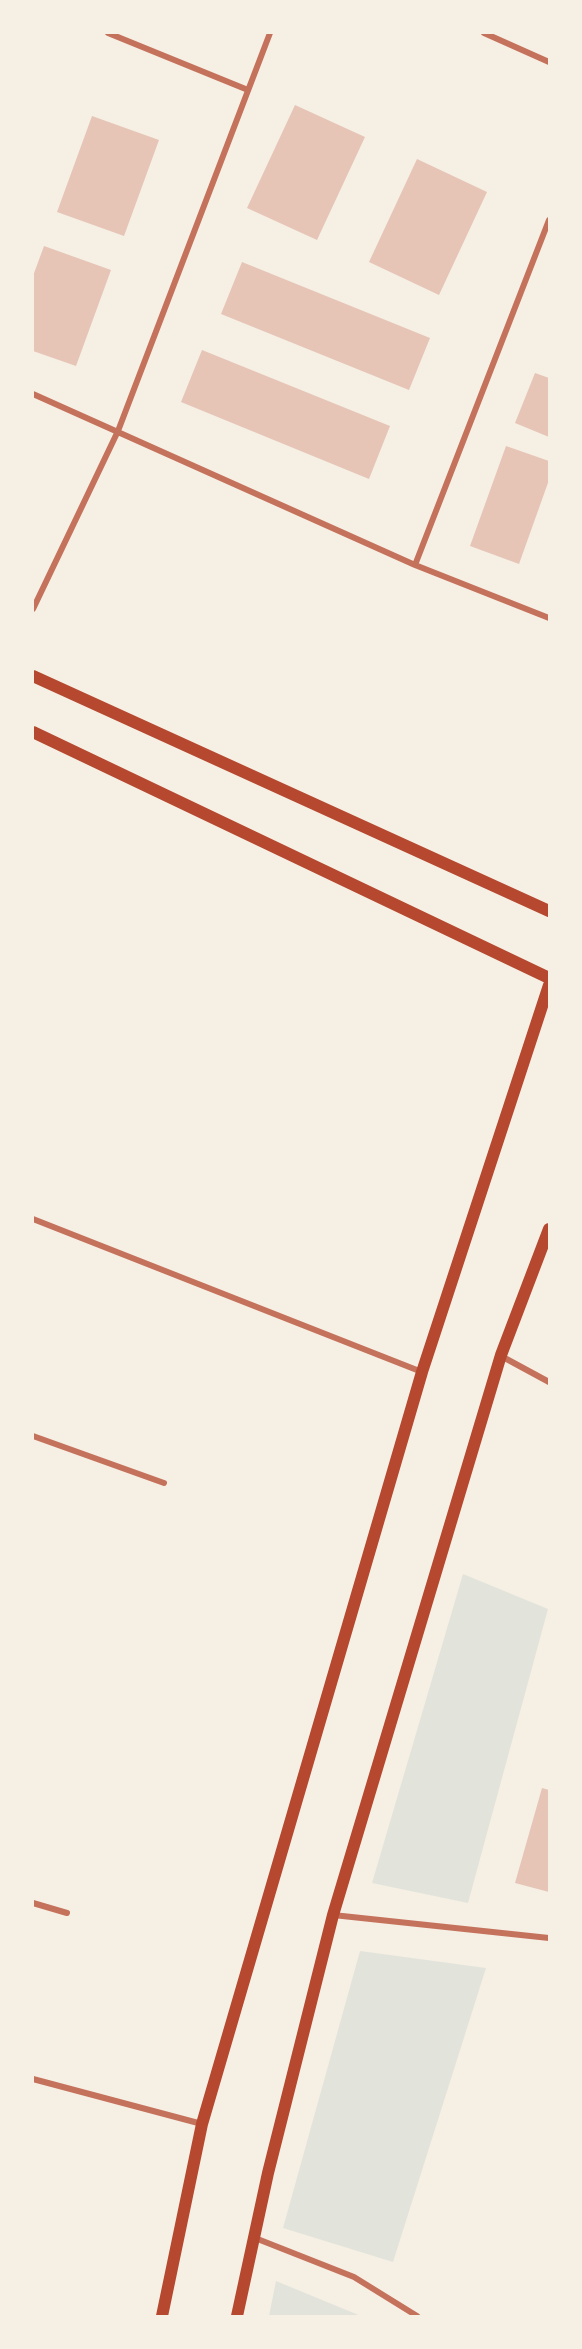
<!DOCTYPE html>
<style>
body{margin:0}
#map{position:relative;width:582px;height:2349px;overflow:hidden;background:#f6efe4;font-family:"DM Sans",sans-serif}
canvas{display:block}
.frame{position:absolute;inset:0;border:34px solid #f6efe4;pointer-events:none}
</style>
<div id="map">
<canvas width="582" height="2349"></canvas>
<div class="frame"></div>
</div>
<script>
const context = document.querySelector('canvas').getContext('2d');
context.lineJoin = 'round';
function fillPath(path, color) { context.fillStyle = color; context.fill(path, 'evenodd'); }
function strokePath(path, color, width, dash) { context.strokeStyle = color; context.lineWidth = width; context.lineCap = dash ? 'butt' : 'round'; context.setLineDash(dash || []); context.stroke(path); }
const green = new Path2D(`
 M463,1574l85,35 -80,294 -96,-20z
 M360,1951l126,17 -93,294 -110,-34z
 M276,2281l85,35h-92z`);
const building = new Path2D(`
 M295,105l70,32 -48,103 -70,-32z
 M92,116l67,24 -35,96 -67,-24z
 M417,159l70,33 -48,103 -70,-33z
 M44,246l67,24 -35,96 -43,-15v-75z
 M242,262l188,76 -21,52 -188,-76z
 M202,350l188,76 -21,53 -188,-77z
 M535,373l14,5v59l-34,-14z
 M506,446l43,15v19l-30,84 -49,-18z
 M542,1788l7,2v102l-34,-9z`);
const minor = new Path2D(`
 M108,33l140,57
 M484,33l65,29
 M33,394l382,171 134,53
 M415,565l134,-345
 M33,609l85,-178 152,-398
 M33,1219l389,153
 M501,1356l48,26
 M33,1436l131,47
 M33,1903l34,10
 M333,1915l216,23
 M33,2079l169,45
 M255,2238l99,39 63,39`);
const secondary = new Path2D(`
 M33,676l516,235
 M33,732l516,246
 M162,2316l40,-192 220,-752 127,-387
 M237,2316l31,-143 65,-258 168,-560 48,-126`);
fillPath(green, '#e2e4dc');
fillPath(building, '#e6c5b7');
strokePath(minor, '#c5725c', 6);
strokePath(secondary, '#b5482f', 12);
</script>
